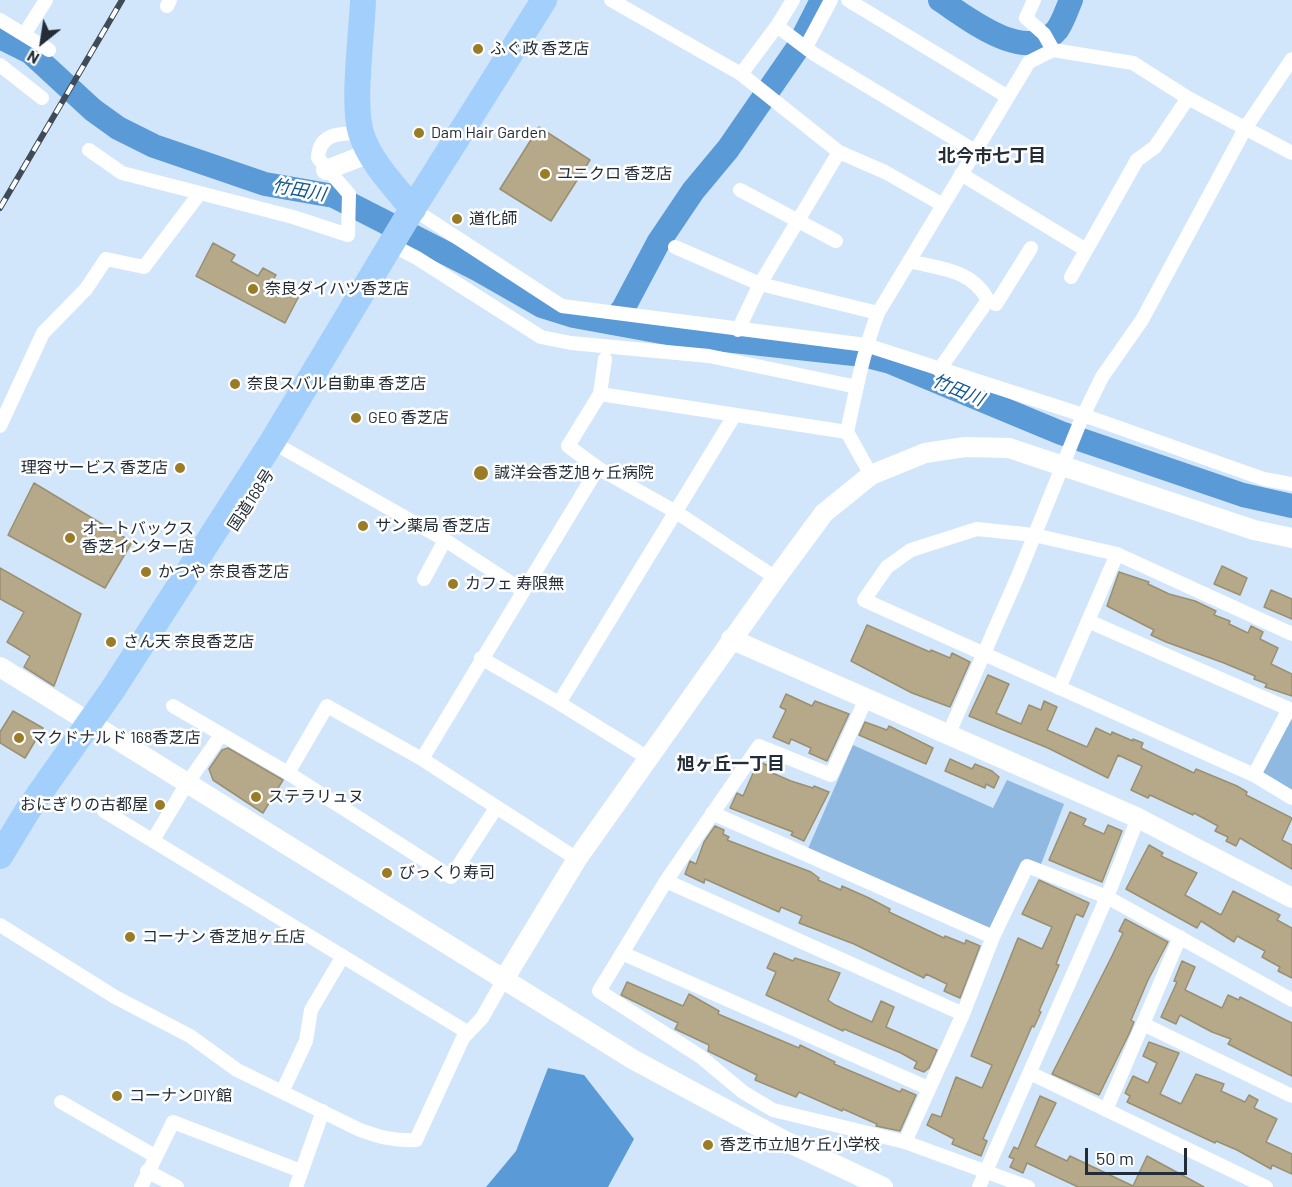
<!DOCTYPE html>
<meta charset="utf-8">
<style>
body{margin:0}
#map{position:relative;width:1292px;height:1187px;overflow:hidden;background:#d2e6fb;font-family:Barlow,sans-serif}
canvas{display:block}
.north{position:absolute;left:12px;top:12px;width:60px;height:60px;-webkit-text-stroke:4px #fff;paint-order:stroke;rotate:210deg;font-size:16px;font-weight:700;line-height:24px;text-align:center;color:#232d37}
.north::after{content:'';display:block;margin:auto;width:21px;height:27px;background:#232d37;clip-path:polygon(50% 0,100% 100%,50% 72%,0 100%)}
.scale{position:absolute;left:1085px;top:1148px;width:102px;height:27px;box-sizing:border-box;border:3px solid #232d37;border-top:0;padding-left:8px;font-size:18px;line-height:21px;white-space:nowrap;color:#232d37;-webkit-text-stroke:4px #fff;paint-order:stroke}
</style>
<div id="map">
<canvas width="1292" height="1187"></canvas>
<div class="north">N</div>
<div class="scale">50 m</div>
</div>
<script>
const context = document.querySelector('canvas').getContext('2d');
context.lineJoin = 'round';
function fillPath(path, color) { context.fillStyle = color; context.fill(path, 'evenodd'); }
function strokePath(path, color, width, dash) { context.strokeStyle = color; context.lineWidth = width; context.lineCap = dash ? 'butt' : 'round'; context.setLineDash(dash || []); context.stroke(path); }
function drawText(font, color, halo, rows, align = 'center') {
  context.font = font + ' Barlow,"Noto Sans JP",sans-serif'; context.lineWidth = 5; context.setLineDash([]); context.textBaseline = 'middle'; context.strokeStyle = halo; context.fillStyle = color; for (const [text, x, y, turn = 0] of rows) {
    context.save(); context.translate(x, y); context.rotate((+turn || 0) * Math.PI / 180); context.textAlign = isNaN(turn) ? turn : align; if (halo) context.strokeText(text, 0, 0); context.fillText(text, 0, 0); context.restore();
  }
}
const green = new Path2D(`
 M1292,711v81l-32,-18z
 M853,745l140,63 14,-28 57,24 -24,63 -15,-5 -32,72 -186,-83z`);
const water = new Path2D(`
 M548,1068l36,7 50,64 -26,48h-122l30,-36z`);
const river = new Path2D(`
 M940,0c28,18 86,66 117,30 6,-8 10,-21 14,-30
 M0,37l30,15 63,58 25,18 36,18 111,38 69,12 145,74 63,36 32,10 104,19 185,20 27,7 171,71 182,62 49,11
 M611,323l12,-14 35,-66 35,-52 35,-42 69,-100 25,-49`);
const building = new Path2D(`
 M539,127l51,33 -39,61 -51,-32z
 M213,243l22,12 -4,6 27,15 5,-8 13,7 -4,7 27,14 -14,27 -89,-47z
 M34,483l98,59 -27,46 -97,-53z
 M1222,566l25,12 -7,17 -26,-11z
 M0,568l81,46 -27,72 -30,-19 6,-11 -23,-14 17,-30 -24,-13z
 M1119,572l30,10 -1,2 21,10 26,7 21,10 -2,4 16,6 -1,3 19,9 3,-7 12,6 -3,7 18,9 -7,16 21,10v22l-27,-9 2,-3 -13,-5 1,-3 -31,-13 -58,-21 -15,-7 3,-5 -47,-24z
 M1271,590l21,9v20l-28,-12z
 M867,625l63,27 1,-2 19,8 2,-5 18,9 -20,45 -38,-14 -61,-32z
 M988,675l21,9 -13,29 25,11 8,-19 12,5 3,-9 13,6 -10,23 40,17 9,-19 15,7 1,-3 21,9v-2l10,4 -2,5 53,25 2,-4 41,17 10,6 -1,3 46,23 -10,22 10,5v24l-52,-31 -4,8 -10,-5 2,-4 -13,-6 3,-5 -24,-13 -1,2 -43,-20 -2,3 -17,-8 11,-24 -24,-11 -10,23 -60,-30 -79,-32z
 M786,694l26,12 3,-5 34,13 -22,47 -18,-8 2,-5 -20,-9 -2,5 -16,-7 13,-27 -6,-3z
 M13,711l30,17 -18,30 -25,-15v-11z
 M865,722l22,8 2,-4 44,22 -7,16 -67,-29z
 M228,748l55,32 -20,33 -50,-33 -4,-11 13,-19z
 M950,759l22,10 3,-5 17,7 7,6 -5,11 -8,-4 -1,4 -40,-17z
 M762,763l10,4 -2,5 21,9 22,7 1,-2 15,6 -25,49 -13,-6 2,-3 -63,-24 7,-15 6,3 11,-25 3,2z
 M1070,812l16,7 -3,6 21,9 4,-9 14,6 -20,51 -53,-22z
 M715,826l9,4 -1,4 6,3 -2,3 84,32 8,6 -1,2 23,10 1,-4 27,12 21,11 -1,3 55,26 1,-2 20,8 1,-4 14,6 -20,52 -16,-7 3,-7 -21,-10 -2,4 -70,-34 -55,-21 3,-7 -21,-9 -2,5 -74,-33 -1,4 -19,-9 5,-13 6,3 8,-22z
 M1149,845l14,8 -2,3 36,17 -12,22 36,20 12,-24 47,24 -3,5 15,8v50l-14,-7 2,-4 -18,-10 3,-6 -28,-15 -3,6 -33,-21 -4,7 -71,-39z
 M1039,880l50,23 -6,14 -7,-3 -20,50 3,1 -20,46 2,1 -7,15 -2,-1 -49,113 4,2 -6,15 -29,-12 2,-5 -27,-14 5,-11 9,3 15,-40 26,11 10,-23 -21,-9 47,-118 24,11 10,-22 -30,-13z
 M1125,919l43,23 -20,38 -17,40 3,2 -5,12 -30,61 -47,-21 58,-114 13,-27 -4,-2z
 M774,953l19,8 2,-3 45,15 -12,27 7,5 37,17 9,-21 13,6 -8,20 51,23 -8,18 -5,4 -10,-4 3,-6 -16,-9 -57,-24 -1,2 -77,-36 10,-23 -9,-4z
 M1182,961l13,6 -10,23 37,18 6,-13 11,5 1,-3 52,26v53l-64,-32 3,-5 -19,-7 -32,-17 -4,9 -15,-7 16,-35 -3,-1z
 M627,982l56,24 6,-12 30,17 -1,3 81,34 1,-3 35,17 -1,2 66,28 2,-3 14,6 -16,36 -24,-5 1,-2 -34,-15 -1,2 -43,-19 -3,5 -41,-17 2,-5 -49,-24 1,-6 -34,-16 3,-6 -57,-28z
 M1149,1042l30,11 -19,41 21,10 15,-30 28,10 -3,7 24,11 4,-7 9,5 -4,8 23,11 -11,23 26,12v20l-20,-9 -1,4 -34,-19 -21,-9 -1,2 -88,-41 3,-6 -5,-3 8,-17 15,7 9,-20 -14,-7z
 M1040,1096l16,7 -21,43 32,15 3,-5 63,30 14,-30 57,31h-126l-51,-24 -4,10 -13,-6 4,-8 -5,-2 5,-10 4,2z`);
const street = new Path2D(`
 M611,0l130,74 98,78 46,20 58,33
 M848,0l160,97
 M1034,0l-8,18 18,16 9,16
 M167,6l3,-6
 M0,20l49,30
 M777,26l37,28 161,97
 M25,33l21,-33
 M806,47l25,-47
 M0,65l42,33
 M741,74l36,-48 16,-26
 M89,150l33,23 78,20
 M961,174l125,76
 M740,190l96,51
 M413,209l149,97 304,39 217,70 181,64 28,5
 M392,245l25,13 124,79 30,6 138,13 148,31
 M675,247l85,37 118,29
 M909,261c32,8 62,8 79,39l-49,70
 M1071,277l66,-117 18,-13 33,-49
 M988,300l8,4 35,-56
 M738,330l22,-46 79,-132
 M600,394l5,-35
 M0,426l43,-93 43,-44 20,-30 38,8 56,-74 93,24 55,18 1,-41 -31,-36c1,-25 22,-25 43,-25
 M272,442l173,98 77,50
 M871,475l-24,-43c9,-41 16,-80 31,-119l151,-251 24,-12 80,13 55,35 104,55
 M776,578l-100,-66 -78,-44 -30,-22 32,-52 247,38
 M424,579l21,-39
 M1088,621l201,88 -35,66
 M1292,634l-175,-80 -83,-19 -57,-6 -66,21 -24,17 -23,33 390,175 38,23
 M481,658l78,45 175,-287
 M1059,688l58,-134
 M867,697l-36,78 -72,-29 -93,135 -67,110 102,66 42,35 30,18 132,32 123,45
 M559,703l89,55
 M173,706l115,67 163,104 45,-69
 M949,733l69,-157 63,-156 21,-43 40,-57 104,-193 46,-68
 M422,759l176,-291
 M288,773l39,-67 95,53 155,100
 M104,811l363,221
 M712,813l281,124
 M153,840l33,-55 35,-50
 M666,881l297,133
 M0,925l115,72 75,39 47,34 123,60c19,7 35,11 56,10l47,-102 19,-20 21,-37
 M622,953l306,135
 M1143,1024l149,72
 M1030,1073l236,114
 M283,1090l23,-49 5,-31 32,-54
 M61,1102l94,54
 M1106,1110l74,-173
 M905,1142l58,-128 30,-77 34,-71 80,31 185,103
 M147,1171l30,16
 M141,1187l32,-65 128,49
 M296,1187l27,-76
 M979,1187l128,-290 31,-79`);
const secondary = new Path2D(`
 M326,170l44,-17
 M731,639l407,179 154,80
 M0,667l634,393 151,81 98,46
 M503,981l74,-122 199,-281 48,-65 47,-38 54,-22 40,-6 44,1 245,82 38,8`);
const highway = new Path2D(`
 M363,0c-1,33 -11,104 -2,133 9,29 33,53 52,76
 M0,856l28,-46 85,-121 159,-247 136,-226 136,-216`);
const rail = new Path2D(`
 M0,208l122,-208`);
const markers = [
 [478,49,6,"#997c25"],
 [419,133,6,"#997c25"],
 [545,174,6,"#997c25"],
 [457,219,6,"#997c25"],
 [253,289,6,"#997c25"],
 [235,384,6,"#997c25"],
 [356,418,6,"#997c25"],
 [180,468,6,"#997c25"],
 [481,473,8,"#997c25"],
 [363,526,6,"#997c25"],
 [70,538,6,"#997c25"],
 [146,572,6,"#997c25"],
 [453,584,6,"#997c25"],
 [111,642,6,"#997c25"],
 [19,738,6,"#997c25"],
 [256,797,6,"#997c25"],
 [160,805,6,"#997c25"],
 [387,873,6,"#997c25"],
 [130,937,6,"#997c25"],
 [117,1096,6,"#997c25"],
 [708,1145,6,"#997c25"]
];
const poiNames = [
 ["ふぐ政 香芝店",490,49],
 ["Dam Hair Garden",431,133],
 ["ユニクロ 香芝店",557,174],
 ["道化師",469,219],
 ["奈良ダイハツ香芝店",265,289],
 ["奈良スバル自動車 香芝店",247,384],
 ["GEO 香芝店",368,418],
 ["理容サービス 香芝店",168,468,"right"],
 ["誠洋会香芝旭ヶ丘病院",494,473],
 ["サン薬局 香芝店",375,526],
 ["オートバックス",82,529],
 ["香芝インター店",82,547],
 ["かつや 奈良香芝店",158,572],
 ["カフェ 寿限無",465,584],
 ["さん天 奈良香芝店",123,642],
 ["マクドナルド 168香芝店",31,738],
 ["ステラリュヌ",268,797],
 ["おにぎりの古都屋",148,805,"right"],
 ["びっくり寿司",399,873],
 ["コーナン 香芝旭ヶ丘店",142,937],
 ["コーナンDIY館",129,1096],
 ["香芝市立旭ケ丘小学校",720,1145]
];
const streetNames = [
 ["国道168号",251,500,-57]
];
const neighbourhoodNames = [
 ["北今市七丁目",992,156],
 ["旭ヶ丘一丁目",731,764]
];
const waterNames = [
 ["竹田川",299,190,10],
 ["竹田川",958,390,23]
];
fillPath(green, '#8fb9e1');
fillPath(water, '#5a9ad6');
strokePath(river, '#5a9ad6', 24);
fillPath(building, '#b5a98a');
strokePath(building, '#9b8f71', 1.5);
strokePath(street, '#fff', 14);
strokePath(secondary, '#fff', 20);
strokePath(highway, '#a2cffb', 26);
strokePath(rail, '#3f4b57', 6);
strokePath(rail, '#fff', 4, [11]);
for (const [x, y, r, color] of markers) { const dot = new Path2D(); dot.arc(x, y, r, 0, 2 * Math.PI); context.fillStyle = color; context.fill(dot); strokePath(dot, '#fff', 2); }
drawText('16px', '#232d37', '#fff', poiNames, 'left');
drawText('16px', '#232d37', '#fff', streetNames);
drawText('bold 18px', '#232d37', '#fff', neighbourhoodNames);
drawText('italic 18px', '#115790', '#fff', waterNames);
</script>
